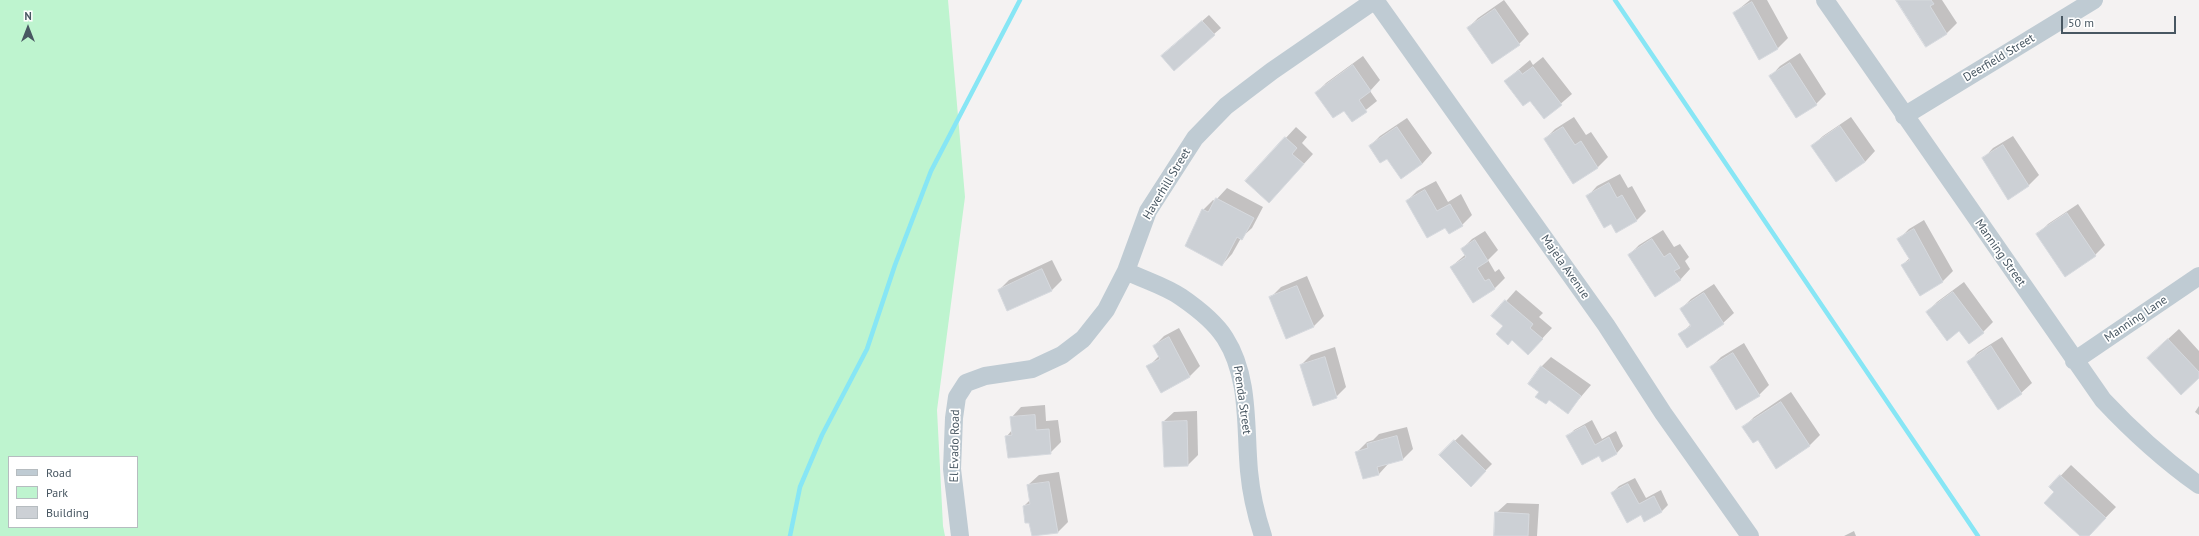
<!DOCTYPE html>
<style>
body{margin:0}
#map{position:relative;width:2199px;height:536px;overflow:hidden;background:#f4f2f2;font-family:"PT Sans",sans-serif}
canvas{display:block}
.legend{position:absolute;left:8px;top:456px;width:130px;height:72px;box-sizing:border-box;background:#fff;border:1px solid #b6bcc0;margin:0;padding:5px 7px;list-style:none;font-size:12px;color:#485762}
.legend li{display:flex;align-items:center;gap:8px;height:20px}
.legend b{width:20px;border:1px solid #b6bcc0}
.north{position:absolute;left:8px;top:8px;width:40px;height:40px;-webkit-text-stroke:3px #fff;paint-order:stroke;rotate:0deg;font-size:11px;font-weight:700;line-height:16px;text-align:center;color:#485762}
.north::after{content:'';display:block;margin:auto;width:14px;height:18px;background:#485762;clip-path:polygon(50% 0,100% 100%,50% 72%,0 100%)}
.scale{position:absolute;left:2061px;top:16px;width:115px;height:18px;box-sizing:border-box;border:2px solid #485762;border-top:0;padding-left:5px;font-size:12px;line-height:14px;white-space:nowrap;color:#485762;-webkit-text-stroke:3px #fff;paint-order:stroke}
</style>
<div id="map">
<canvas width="2199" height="536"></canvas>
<ul class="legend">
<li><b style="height:5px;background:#bfcbd3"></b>Road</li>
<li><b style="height:11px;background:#bef4cf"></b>Park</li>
<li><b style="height:11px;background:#ccd0d5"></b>Building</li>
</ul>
<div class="north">N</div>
<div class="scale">50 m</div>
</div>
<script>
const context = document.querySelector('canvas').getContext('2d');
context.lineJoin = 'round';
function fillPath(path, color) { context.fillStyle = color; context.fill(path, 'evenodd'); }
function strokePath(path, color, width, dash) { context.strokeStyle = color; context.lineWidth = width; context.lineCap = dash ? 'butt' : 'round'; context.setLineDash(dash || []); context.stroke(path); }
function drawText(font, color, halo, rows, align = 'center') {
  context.font = font + ' "PT Sans",sans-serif'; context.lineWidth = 3.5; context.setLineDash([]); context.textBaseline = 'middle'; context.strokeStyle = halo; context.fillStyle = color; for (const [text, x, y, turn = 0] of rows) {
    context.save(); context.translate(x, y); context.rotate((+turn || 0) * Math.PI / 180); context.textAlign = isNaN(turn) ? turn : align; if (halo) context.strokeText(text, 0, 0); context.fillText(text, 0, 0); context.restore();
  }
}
const green = new Path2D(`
 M0,0h948l17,197 -28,213 6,116 2,10h-945zM9,457h128v70h-128z`);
const shadow = new Path2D(`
 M1504,0l25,34 -10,10 -51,-16 10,-10z
 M1750,0h17l21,38 -10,10 -18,10 -26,-45z
 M1897,0h45l15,23 -10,10 -21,13z
 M1209,15l12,13 -7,6 -45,16z
 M1800,53l26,41 -10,10 -46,-27 10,-11z
 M1363,56l17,24 -10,11 7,10 -25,20 -8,-12 -28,-16 10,-10z
 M1543,57l29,37 -28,24 -14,-18 -25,-19 25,-21 3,5z
 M1574,117l12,18 5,-3 17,25 -10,10 -25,15 -28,-43 10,-10z
 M1851,117l24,34 -10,11 -29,19 -24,-35 11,-10z
 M1407,118l25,35 -10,11 -21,14 -14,-20 -17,-12 10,-10z
 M1296,127l11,10 -5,6 11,11 -34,37 -33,-10z
 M2013,136l26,39 -11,11 -45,-27 10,-11z
 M1620,174l8,14 4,-2 14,25 -10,10 -25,2 -24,-26 10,-11z
 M1436,181l12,21 13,-8 11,21 -10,10 -55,-24 10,-10z
 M1227,188l36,19 -11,21 -11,10 -9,16 -10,11 -19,-55 10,-10 2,1z
 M2078,204l27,41 -10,10 -57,-21 10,-10z
 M1924,220l29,51 -11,11 -40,-17 8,-7 -11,-19 10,-10z
 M1663,230l11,17 6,-3 9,13 -4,4 5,8 -10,11 -51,-25 10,-10z
 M1485,231l13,19 -10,10 7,12 4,-3 6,9 -10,10 -22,14 -22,-35 15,-13 -4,-5 10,-10z
 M1052,260l10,20 -10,10 -44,20 -9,-20 10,-10z
 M1307,276l17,40 -10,10 -44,-28 11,-11z
 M1964,282l29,40 -10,10 -23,-2 -33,-18 10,-10z
 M1714,284l20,29 -11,10 -43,12 11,-11 -10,-15 10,-10z
 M1516,290l27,23 -4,4 13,11 -14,15 -34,-17 -11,-10z
 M1179,328l21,38 -10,10 -29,16 -13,-25 11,-11 -5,-10 10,-10z
 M2179,329l20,22v26l-41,-29z
 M2002,337l30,46 -11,10 -53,-30 10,-11z
 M1744,343l25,42 -10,10 -48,-28 10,-10z
 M1335,347l11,40 -10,10 -35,-32 10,-10z
 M1551,357l40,28 -23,27 -18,-13 -4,4 -6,-11 1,-25z
 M1791,392l29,43 -10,10 -33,22 -19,-28 -14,-12 10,-10z
 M1045,405l1,16 12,-1 3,22 -11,11 -43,-17 5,-6 -1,-12 10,-11z
 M2199,406v9l-4,-3z
 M1197,411l1,44 -10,10 -23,1 -2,-44 11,-10z
 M1592,420l10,19 14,-8 7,15 -6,7 -14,7 -3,-5 -32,-18 6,-7z
 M1407,427l6,22 -10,10 -14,4 -10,11 -15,4 -7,-26 10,-10 6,-2 6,-6z
 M1462,434l30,30 -21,21 -31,-30z
 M2071,465l45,42 -28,29h-7l-25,-44 -6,-5z
 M1059,472l9,50 -10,10 -25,4 -3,-15 -6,-15 7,-7 -3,-14 11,-10z
 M1635,478l11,20 15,-8 7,15 -6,6 -21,3 -29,-21 7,-7z
 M1507,503l32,1 -2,32h-42l1,-23z
 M1854,531l2,5h-12z`);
const stream = new Path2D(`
 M1615,0l363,536
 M790,536l10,-49 22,-52 45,-86 28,-84 36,-94 89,-171`);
const building = new Path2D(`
 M1896,0h35l3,4 -4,2 17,28 -21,13z
 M1752,2l26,47 -19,11 -26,-47z
 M1495,9l25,36 -28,19 -25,-36z
 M1202,21l13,14 -41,36 -13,-15z
 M1790,63l27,42 -21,13 -27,-42z
 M1353,65l18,26 -12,9 8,12 -15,10 -8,-11 -11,7 -18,-25z
 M1533,67l29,38 -18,14 -14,-18 -7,5 -19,-25 15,-11 3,4z
 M1840,126l25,36 -29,20 -25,-36z
 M1397,127l25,37 -21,15 -14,-20 -7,4 -11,-17z
 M1563,127l12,18 6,-4 17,27 -25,16 -29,-45z
 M1285,137l12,11 -5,6 12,10 -35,39 -24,-22z
 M2003,145l26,41 -21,14 -26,-42z
 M1609,183l8,15 5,-3 15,26 -21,12 -5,-9 -7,4 -18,-32z
 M1425,190l12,21 13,-7 13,22 -14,8 -4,-6 -18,10 -21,-37z
 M1216,198l38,20 -12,22 -5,-3 -15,29 -37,-20 17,-37 6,3z
 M2067,213l29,43 -31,21 -29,-43z
 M1914,229l29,53 -23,14 -19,-31 9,-5 -13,-21z
 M1652,239l12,18 6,-4 10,15 -6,3 7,9 -26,17 -27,-42z
 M1475,240l13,21 -11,7 8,13 4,-2 6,10 -22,14 -23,-36 16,-10 -5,-8z
 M1042,269l10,22 -45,20 -9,-21z
 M1297,286l17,41 -28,12 -17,-42z
 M1953,292l31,41 -15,11 -10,-13 -12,10 -21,-29z
 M1704,293l20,31 -37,24 -9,-14 13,-8 -11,-17z
 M1505,300l28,24 -3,4 13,11 -15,16 -16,-15 -4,5 -12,-11 7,-8 -12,-10z
 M1169,337l21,40 -29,16 -15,-27 14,-7 -7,-13z
 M2168,339l31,33v6l-18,17 -34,-37z
 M1991,346l31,48 -24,16 -31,-48z
 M1733,353l27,43 -24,14 -26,-43z
 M1325,357l12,41 -24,8 -13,-41z
 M1541,366l40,30 -13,18 -19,-14 -3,4 -11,-7 4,-5 -11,-8z
 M1781,402l29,44 -34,23 -18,-29 -5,3 -11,-16z
 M1035,415l1,15 13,-1 2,25 -43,4 -3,-22 7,-1 -2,-18z
 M1187,421l1,45 -24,1 -2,-45z
 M1585,426l10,19 14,-8 8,17 -15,8 -3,-6 -17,9 -16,-29z
 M1397,436l6,24 -26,7 2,8 -16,4 -8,-27 13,-4 -1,-4z
 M1454,440l32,31 -15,16 -32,-32z
 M2060,475l46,43 -17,18h-9l-36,-33 10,-11 -5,-5z
 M1049,482l9,51 -26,3 -3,-13h-4l-2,-17 7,-2 -3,-19z
 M1628,484l11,20 15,-8 8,16 -18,10 -3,-7 -14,8 -16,-30z
 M1495,512l34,2 -1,22h-34z`);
const minor = new Path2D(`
 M1375,0l231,325 57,88 87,123
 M1825,0l278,400c30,32 61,60 96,85
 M1904,116l190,-116
 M1126,271c18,9 39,15 55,26 16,11 34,25 44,41 25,39 20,89 24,133 2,22 7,44 14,65
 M2074,361l125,-85
 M960,536l-8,-67 2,-51 3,-21 9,-14 19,-7 47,-7 30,-14 21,-16 23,-29 20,-39 22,-60 47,-73 31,-32 46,-35 103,-71`);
const streetNames = [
 ["Deerfield Street",1999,58,-31],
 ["Haverhill Street",1167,184,-59],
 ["Manning Street",2000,253,55],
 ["Majela Avenue",1565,267,55],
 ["Manning Lane",2136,319,-34],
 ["Prenda Street",1242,400,82],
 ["El Evado Road",955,446,-89]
];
fillPath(green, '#bef4cf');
fillPath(shadow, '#0003');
strokePath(stream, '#87e6f5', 4.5);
fillPath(building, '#ccd0d5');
strokePath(building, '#d6d9de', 1);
strokePath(minor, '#bfcbd3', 18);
drawText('12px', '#485762', '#fff', streetNames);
</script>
